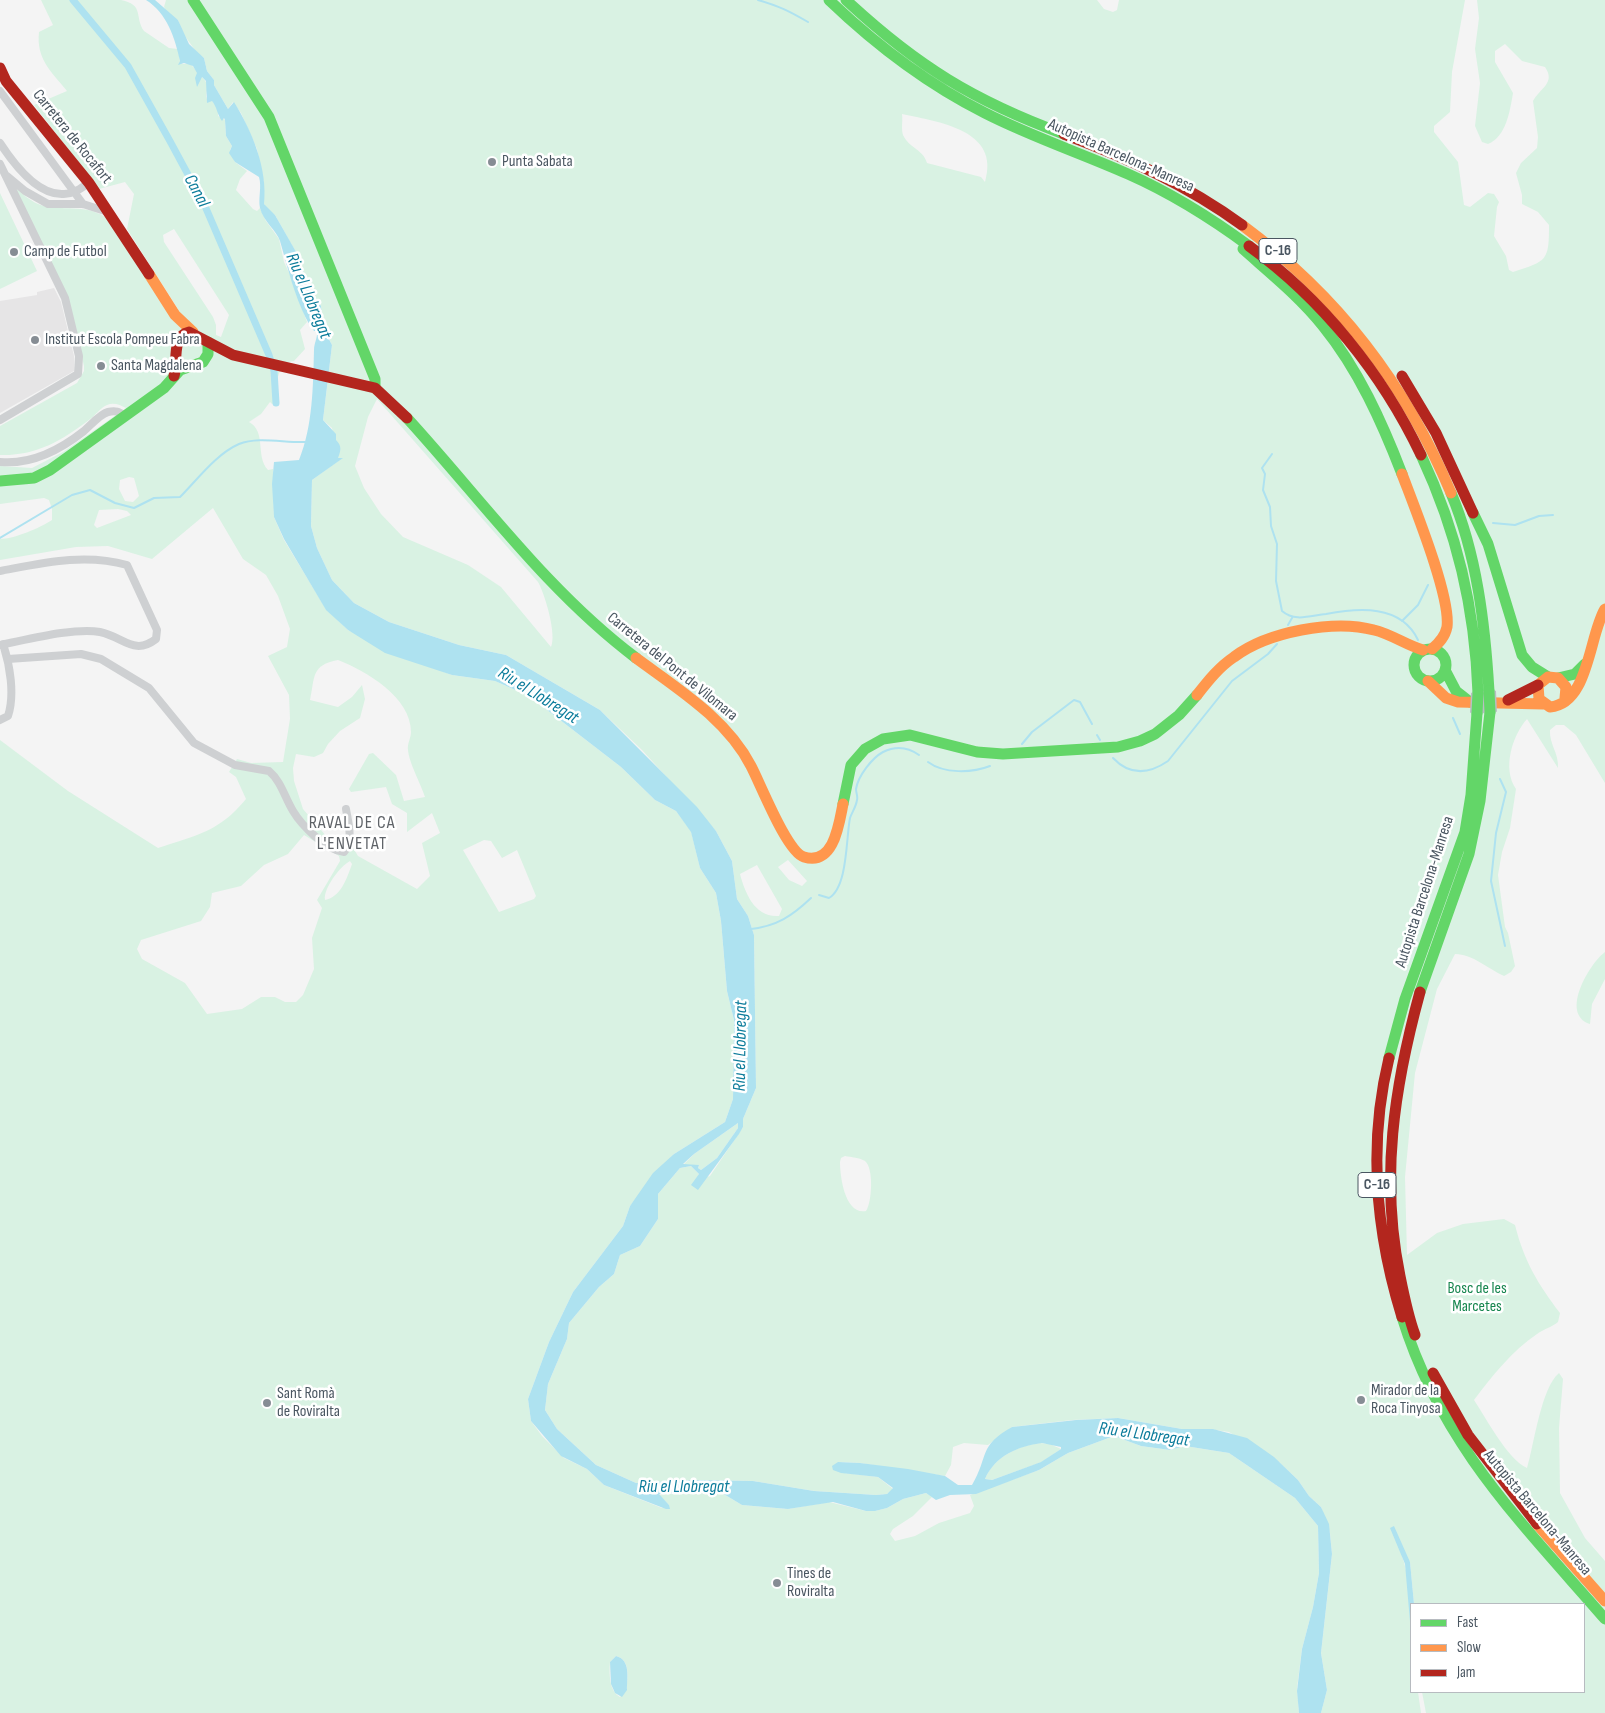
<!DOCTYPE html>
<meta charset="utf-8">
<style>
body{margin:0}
#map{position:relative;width:1605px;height:1713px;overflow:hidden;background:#f4f4f4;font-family:"Sofia Sans Condensed",sans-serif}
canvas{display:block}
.legend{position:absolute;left:1410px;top:1603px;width:175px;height:90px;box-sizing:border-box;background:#fff;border:1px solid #b7bbc0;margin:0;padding:6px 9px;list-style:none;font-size:15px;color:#4a5661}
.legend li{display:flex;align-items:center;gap:10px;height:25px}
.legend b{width:25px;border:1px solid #b7bbc0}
</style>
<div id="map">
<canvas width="1605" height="1713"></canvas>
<ul class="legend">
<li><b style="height:6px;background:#63d668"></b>Fast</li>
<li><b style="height:6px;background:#ff974d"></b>Slow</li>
<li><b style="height:6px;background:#b3261e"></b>Jam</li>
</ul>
</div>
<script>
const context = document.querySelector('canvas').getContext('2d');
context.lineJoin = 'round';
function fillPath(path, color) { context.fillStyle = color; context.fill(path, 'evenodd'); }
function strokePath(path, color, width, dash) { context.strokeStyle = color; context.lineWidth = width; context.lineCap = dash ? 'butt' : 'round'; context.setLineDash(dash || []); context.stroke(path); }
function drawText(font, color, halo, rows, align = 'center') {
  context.font = font + ' "Sofia Sans Condensed",sans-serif'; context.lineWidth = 5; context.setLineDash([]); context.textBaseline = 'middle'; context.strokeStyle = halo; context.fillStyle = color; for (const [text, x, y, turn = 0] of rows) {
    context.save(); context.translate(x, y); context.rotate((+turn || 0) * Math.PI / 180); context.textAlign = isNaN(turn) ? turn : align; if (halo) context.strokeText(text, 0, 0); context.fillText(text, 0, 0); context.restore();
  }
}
const education = new Path2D(`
 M54,288l7,14 13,54v15l-74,42v-112l37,-6v-3z`);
const green = new Path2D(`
 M41,0h80c24,5 13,17 23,31l25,17 9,1 2,12 -1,3h11c3,2 16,17 18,21l-2,11 2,6 4,-2 6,9v7l7,4 1,16 6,10 -2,4 5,12 12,9 -7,8 -4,11 17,19 4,2 3,-3 6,13 13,18 5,23 7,15 16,45 -7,8 5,19 -11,12 -11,2 -7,19 2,21 -6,1 -2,-2 -9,12 -12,8c18,10 6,34 19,48l5,-1 1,48 10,23 42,69 22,21 73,33 31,12 43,6 34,15 92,71 34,33 21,11 15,20 9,37 16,25 5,28 6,70 7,29 -1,79 -8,23 -51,32 -44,52 -7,20 -50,66 -24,50 -21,57 3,22 11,15 22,22 23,11 17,16 58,23 7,-3 -10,-10 52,-5 11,3 20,12 46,4 41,-7 37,9h9l12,-3 16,-9 23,-6 6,4 -19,19 -20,13 -3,5 5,7 20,-5 24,-13 31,-10 4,-7 -4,-11 69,-25 29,-17 46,-17 27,10 29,4 15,-4 44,7 66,45 23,28 1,47 -6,34 -11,42 -5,39 2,25h-1299v-973l68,51 90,57c39,-13 61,-16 88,-49l-10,-22 -7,-5 8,-13 14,4 32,-1 7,-43 -1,-24 -21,-39 19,-9 3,-18 -12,-33 -12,-21 -23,-16 -30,-51 -61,51 -44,-13 -32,1 -76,13v-21c14,0 40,-11 52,-19v-11l-3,-9 -5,-2 -44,6v-38l32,2 31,-16 63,-44c-6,-3 -12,-6 -19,-3 -7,3 -12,11 -18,15 -28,21 -53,36 -89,35v-29l77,-43 7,-12v-5l-16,-67 -57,-115c10,8 20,19 33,22 23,5 44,-2 64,13l61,95 9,-5 -51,-80 7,-35 -9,-12 -26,7 -65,-84 33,-14c-16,-20 -31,-32 -28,-59l14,-7zM174,229l55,86 -8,22 -5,-2v-10l-3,-8 -49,-75 -1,-7zM129,477l5,1 5,18 -6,6 -8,-1 -6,-12 1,-9zM118,509l9,2 4,4 -34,13 -3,-3 5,-15zM338,660c28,11 73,37 73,72 0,6 -4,12 -3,18 1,13 13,34 17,47l-21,4 -8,-26 -23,-22 -4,1 -20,35 2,3 35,-5 6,17 15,9v19l25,-19 8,20 -18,10 8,33 -13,13 -59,-33 -6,-10 -19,-2 -30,-35 -9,-28 -1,-13 3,-14 18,3 9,-4 5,-9 12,-13 20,-13 5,-19 -3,-14 -10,12 -14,10 -28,-7c5,-23 1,-35 28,-40zM304,835l35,21 1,5 -23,39 5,8 -10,30 2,31 -11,26 -7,7h-11l-10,-5h-14l-19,12 -35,5 -22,-31 -43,-24 -5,-10 4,-9 60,-19 9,-14 2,-14 29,-7 23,-21 24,-11zM484,840l7,1 11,17 15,-8 19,46 -2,3 -35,13 -36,-62zM350,861l2,3c-5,14 -11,33 -27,36 -2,-11 15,-34 25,-39zM616,1656c15,4 11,21 11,33l-7,8c-11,-6 -11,-24 -10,-35z
 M166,0h931l7,9 9,3 4,-2 2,-10h346l-13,72 -2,40 -16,14v6l24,30 6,43 6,2 18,-14 6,1 5,8 -2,5 -3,29 12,20 3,14 4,2c34,-11 36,-11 36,-47l-11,-13 -16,-8v-9l-6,-22 5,-10 16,-15 1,-11 -5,-36c7,-13 23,-18 12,-34l-23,-6 -17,-17 -10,7v11l18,31c-3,18 -7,44 -25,51l-6,-2 -7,-16 5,-43 -5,-34 4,-31 -2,-18h128v783l-29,-48 -12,-10h-8l-6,5c-1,14 9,23 8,38l-31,-49c-15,17 -25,50 -11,70l-6,39 -8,24 -4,23 7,52 3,6 7,33 -4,6 -7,4c-16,-7 -31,-22 -49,-22l-18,35 -22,84 -10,104 2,78 30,-22 26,-9 41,-5 11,6c9,36 23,59 45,88l-2,9c-6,5 -14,7 -21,12 -25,17 -45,42 -63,66 12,18 34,60 53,68 7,-23 14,-80 32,-95l4,6 -4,49 1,65 25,45 20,23v152h-179l-4,-21h162v-88h-170l-4,-42 -8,-6c14,40 9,94 9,136h7l3,21h-100l6,-23 -6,-37 11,-99 -2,-21 -9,-26 -12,-11 -11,-16 -18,-17 -51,-31 -20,-3h-27l-64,-11 -46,2 -60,7 -24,18 -24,-2 -11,4 -2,18 -6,11 -85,-13 -22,-1 7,11 33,4 15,12 -6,5 -11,1 -62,-4 -61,-10 -59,-1 -58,3 -40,-18 -39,-36 -12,-19 3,-26 19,-45 2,-16 30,-36 15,-13 6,-19 20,-9 18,-27v-25l22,-26 11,-2 8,8 -2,6 13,-4 33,-49v-8l13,-31 -2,-153 -6,-19 -11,-17 -5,-38 -16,-30 -74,-81 -42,-40 -94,-55 -47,-10 -70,-23 -35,-19 -22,-23 -15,-32 -6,-22 1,-46 30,-22h-4l-6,-30 -9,-8 9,-75 -9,-17 -2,-22 -14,-21 -8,-28 -6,-10 -18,-32 -8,-5 -3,-6v-20l-7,-35 -16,-36 -8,-11 -5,7 -14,-24v-5l-7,-9 -3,-13 -7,-5 -15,-21 -4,-12 -10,-6 -4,-7zM902,114c37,8 99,16 83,68l-4,-5 -54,-14c-4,-14 -18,-15 -24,-28 -2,-7 0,-14 -1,-21zM377,399l161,183c7,12 19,53 13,65l-50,-60 -33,-22 -65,-28 -22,-23 -17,-26 -9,-22 13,-49zM788,860l19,21 -5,5 -13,-6 -11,-13zM757,865l25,44 -3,7c-24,2 -34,-23 -39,-42zM845,1156c6,1 15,2 20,5 9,7 7,42 1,50 -21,4 -26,-34 -26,-49l1,-4z
 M0,193l37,78 -37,18z
 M1605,952v27l-13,25 -2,20c-31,-10 0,-61 15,-72z
 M738,1123v5l-21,30 -16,12 -3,-2 1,-3h-16l11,-11z
 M1040,1443l10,1 11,5 -19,13 -50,18 -7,-1c9,-22 32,-33 55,-36z`);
const water = new Path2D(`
 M146,0h9l23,20 11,24 15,14 3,13 7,9v5l14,24 6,-7c18,29 34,67 30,102l11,11 24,42 8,28 14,21 2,22 9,17 -9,75 13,14v6c6,6 5,10 2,18h5l-31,22 -1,46 6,22 15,32 22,23 35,19 70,23 47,10 94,55 97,97 19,24 16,30 5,38 11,17 6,19 2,153 -13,31v8l-4,7 -41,56 -7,-5 8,-11 -8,-8 -11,2 -22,26v25l-18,27 -20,9 -6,19 -15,13 -30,36 -2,16 -19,45 -3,26 12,19 39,36 40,18 58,-3 59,1 61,10 62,4 11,-1 6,-6 -15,-11 -37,-4 -8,-3 -1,-4 6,-4 22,1 48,6 37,7 13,9h14c17,-29 6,-39 40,-58l64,-7 42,-2 64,11h31l34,9 27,19 24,23 11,16 12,11 8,17 3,30 -11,99 6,37 -6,23h-22l-2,-22 5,-42 11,-42 6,-34 -1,-47 -23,-28 -66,-45 -44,-7 -15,4 -29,-4 -27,-10 -46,17 -29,17 -63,24 -26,1 -14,5 -10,-7 -23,6 -16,9 -12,3h-9l-33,-9 -45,7 -46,-4 -20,-12 -11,-3 -52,4 10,11 1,4h-4l-62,-24 -17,-16 -26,-13 -30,-35 -3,-22 21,-57 24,-50 50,-66 7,-20 23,-33 21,-19 51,-32 8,-23 1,-79 -7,-29 -6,-70 -5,-28 -16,-25 -9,-36 -15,-21 -21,-11 -34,-33 -92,-71 -34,-15 -43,-6 -67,-22 -37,-23 -22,-20 -42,-71 -10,-22 -2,-33 2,-22 25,-2c14,-34 14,-74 15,-110 0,-7 4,-13 3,-19h-3c-17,-23 -26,-63 -34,-90 -3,-10 -17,-20 -20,-33 -2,-10 2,-21 -1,-31l-24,-15 -6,-9 3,-7 -6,-10 -1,-16 -1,-2 -2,3c-5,-7 -5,-14 -10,-20l-5,2 -1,-22 -4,-4 -5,10 -2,-9 2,-5 -4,-7 -9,-3 -6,2 2,-4c-5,-23 -13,-48 -34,-61zM738,1123v5l-21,30 -16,12 -3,-2 1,-3 -16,-1 11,-10zM1042,1443l19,4v2l-20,13 -49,18 -7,-1c10,-23 33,-33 57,-36z
 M1394,1526l16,36 4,42h-3v29l-6,-69 -15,-36z
 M616,1656c15,4 11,22 11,34l-5,7 -7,-4 -4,-9 -1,-22z`);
const stream = new Path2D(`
 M758,0c21,6 31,11 50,22
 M1272,454l-10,14 3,6 -2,16 7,17 1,19 6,18 -1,37 6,30c13,11 27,5 44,3 32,-6 75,-10 92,26
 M1493,523l22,2 24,-9 14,-1
 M0,538l72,-43 18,-5 25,13 19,5 20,-10 26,-1c17,-17 36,-43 59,-53 19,-8 46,-1 66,-2
 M1402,621l16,-16 10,-20
 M1288,625l4,-7
 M1453,718l7,16
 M1097,735l3,5
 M1022,744l10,-12 42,-32 6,2 12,22
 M1113,758c17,18 36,16 55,3l64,-80 36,-27 9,-10
 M928,762c16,12 44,11 62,4
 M1500,779l6,13 -10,41 -5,48 14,65
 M819,895l10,3c19,-11 17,-61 21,-80 2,-6 6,-11 7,-18 1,-4 -1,-7 -1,-11 2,-13 16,-31 27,-37 12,-6 25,-5 36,3
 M751,929c26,-3 41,-13 60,-31`);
const canal = new Path2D(`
 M73,0l55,66 43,77 34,63 64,149 5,16 2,32`);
const street = new Path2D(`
 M0,91l83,113
 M0,143c13,20 37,53 64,51 10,0 17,-6 25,-11
 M0,164l65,134 14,58 -1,18 -78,46
 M7,176l18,15 23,13h35l25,8
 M0,462c32,3 60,-12 84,-31 7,-6 16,-17 24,-19 8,-2 11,0 18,4
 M0,571c43,-8 84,-18 127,-6l30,65 -1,9c-22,17 -32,-2 -56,-7 -25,-5 -74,8 -100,13
 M8,659l73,-5 20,5 48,29 45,55 41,22 34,6c12,10 16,27 24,40 9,15 33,39 51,41 10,-11 4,-30 2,-43
 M0,720l8,-4c7,-21 2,-51 -5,-72`);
const fast = new Path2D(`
 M193,0l76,117 106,262v9
 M829,0c47,45 98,84 156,113 47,24 96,40 143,61 43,19 83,44 121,72
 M846,0c71,66 128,101 218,134
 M1243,249c27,24 57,48 80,77 35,43 59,96 79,148
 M407,418c74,81 140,173 229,240
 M1421,455c36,77 54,153 57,238
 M0,481l34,-3 16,-8 114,-82 16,-18 23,-8 5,-8v-12
 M1451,493c26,62 34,131 38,198
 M1473,513l15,31 34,111 10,12 16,10
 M1414 665a16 16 0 1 1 32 0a16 16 0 1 1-32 0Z
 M1445,670l11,21 14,11
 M1558,678l17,-4 10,-10
 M843,804l8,-39 14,-16 18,-10 27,-4 67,17 26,2 115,-7 22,-6 15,-7 24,-19 18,-20
 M1420,992l49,-138 11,-53 10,-89
 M1389,1058l16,-59 60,-167 6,-37 6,-82
 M1402,1317c39,127 119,205 203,302`);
const slow = new Path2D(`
 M1242,225c96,71 163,158 209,268
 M149,274l26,41 18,17
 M1402,474c12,32 49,123 45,153 -2,10 -8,16 -15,22
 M636,658c42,31 91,61 115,108 10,19 36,86 53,91 30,9 35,-33 39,-53
 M1428,681l18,17 12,4 85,2
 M1197,695c11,-14 22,-28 37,-38 33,-25 100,-38 140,-27 17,4 32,15 49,20
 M1565,698l1,-11 -8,-9 -10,-1 -10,8 1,14 11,8c39,-3 39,-72 55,-98
 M1537,1524l68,77`);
const jam = new Path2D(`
 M0,68l6,13 83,102 60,91
 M1064,134c64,24 123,51 178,91
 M1249,246c73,53 133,127 172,209
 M174,376c4,-14 -3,-40 15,-44l44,23 142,33 32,30
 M1402,376l34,57 37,80
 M1508,700l30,-15
 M1389,1058c-21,86 -13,175 13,259
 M1415,1335c-7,-19 -11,-39 -15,-59 -20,-97 -6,-189 20,-284
 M1433,1373l35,62 69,89`);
const fastBridge = new Path2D(`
 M1489,691l1,21
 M1477,713l1,-20`);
const markers = [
 [492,162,5,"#868d94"],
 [14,252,5,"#868d94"],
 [35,340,5,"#868d94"],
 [101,366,5,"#868d94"],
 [1361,1400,5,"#868d94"],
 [267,1403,5,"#868d94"],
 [777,1583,5,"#868d94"]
];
const shields = [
 [1278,251,38],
 [1377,1185,38]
];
const shieldNames = [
 ["C-16",1278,251],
 ["C-16",1377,1185]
];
const streetNames = [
 ["Carretera de Rocafort",72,137,51],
 ["Autopista Barcelona-Manresa",1121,156,24],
 ["Carretera del Pont de Vilomara",672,667,39],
 ["Autopista Barcelona-Manresa",1425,892,-72],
 ["Autopista Barcelona-Manresa",1537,1513,50]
];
const poiNames = [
 ["Punta Sabata",502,162],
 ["Camp de Futbol",24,252],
 ["Institut Escola Pompeu Fabra",45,340],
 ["Santa Magdalena",111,366],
 ["Mirador de la",1371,1391],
 ["Roca Tinyosa",1371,1409],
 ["Sant Romà",277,1394],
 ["de Roviralta",277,1412],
 ["Tines de",787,1574],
 ["Roviralta",787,1592]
];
const parkNames = [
 ["Bosc de les",1477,1289],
 ["Marcetes",1477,1307]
];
const waterNames = [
 ["Canal",196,191,62],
 ["Riu el Llobregat",308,296,67],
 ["Riu el Llobregat",538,696,32],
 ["Riu el Llobregat",741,1046,-89],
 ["Riu el Llobregat",1144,1435,8],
 ["Riu el Llobregat",684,1487]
];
const neighbourhoodNames = [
 ["RAVAL DE CA",352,823],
 ["L'ENVETAT",352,844]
];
fillPath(education, '#e6e5e6');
fillPath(green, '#d9f2e3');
fillPath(water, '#aee2f0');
strokePath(stream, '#aee2f0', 2);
strokePath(canal, '#aee2f0', 7);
strokePath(street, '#ced0d2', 8);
strokePath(fast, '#63d668', 11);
strokePath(slow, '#ff974d', 11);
strokePath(jam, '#b3261e', 11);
strokePath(fastBridge, '#b9bec3', 14, []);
strokePath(fastBridge, '#63d668', 11);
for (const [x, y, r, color] of markers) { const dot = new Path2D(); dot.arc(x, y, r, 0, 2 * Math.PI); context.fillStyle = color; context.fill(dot); strokePath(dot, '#fff', 2); }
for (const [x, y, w] of shields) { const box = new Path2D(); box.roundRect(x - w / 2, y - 12.5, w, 25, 4); context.fillStyle = '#fff'; context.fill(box); strokePath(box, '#4a5661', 1); }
drawText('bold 15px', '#4a5661', null, shieldNames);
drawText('16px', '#4a5661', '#fff', streetNames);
drawText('16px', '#4a5661', '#fff', poiNames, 'left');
drawText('16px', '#17864f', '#fff', parkNames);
drawText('italic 18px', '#0c7c9b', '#fff', waterNames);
context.letterSpacing = '1px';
drawText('18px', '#5f6368', '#fff', neighbourhoodNames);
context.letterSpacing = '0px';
</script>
